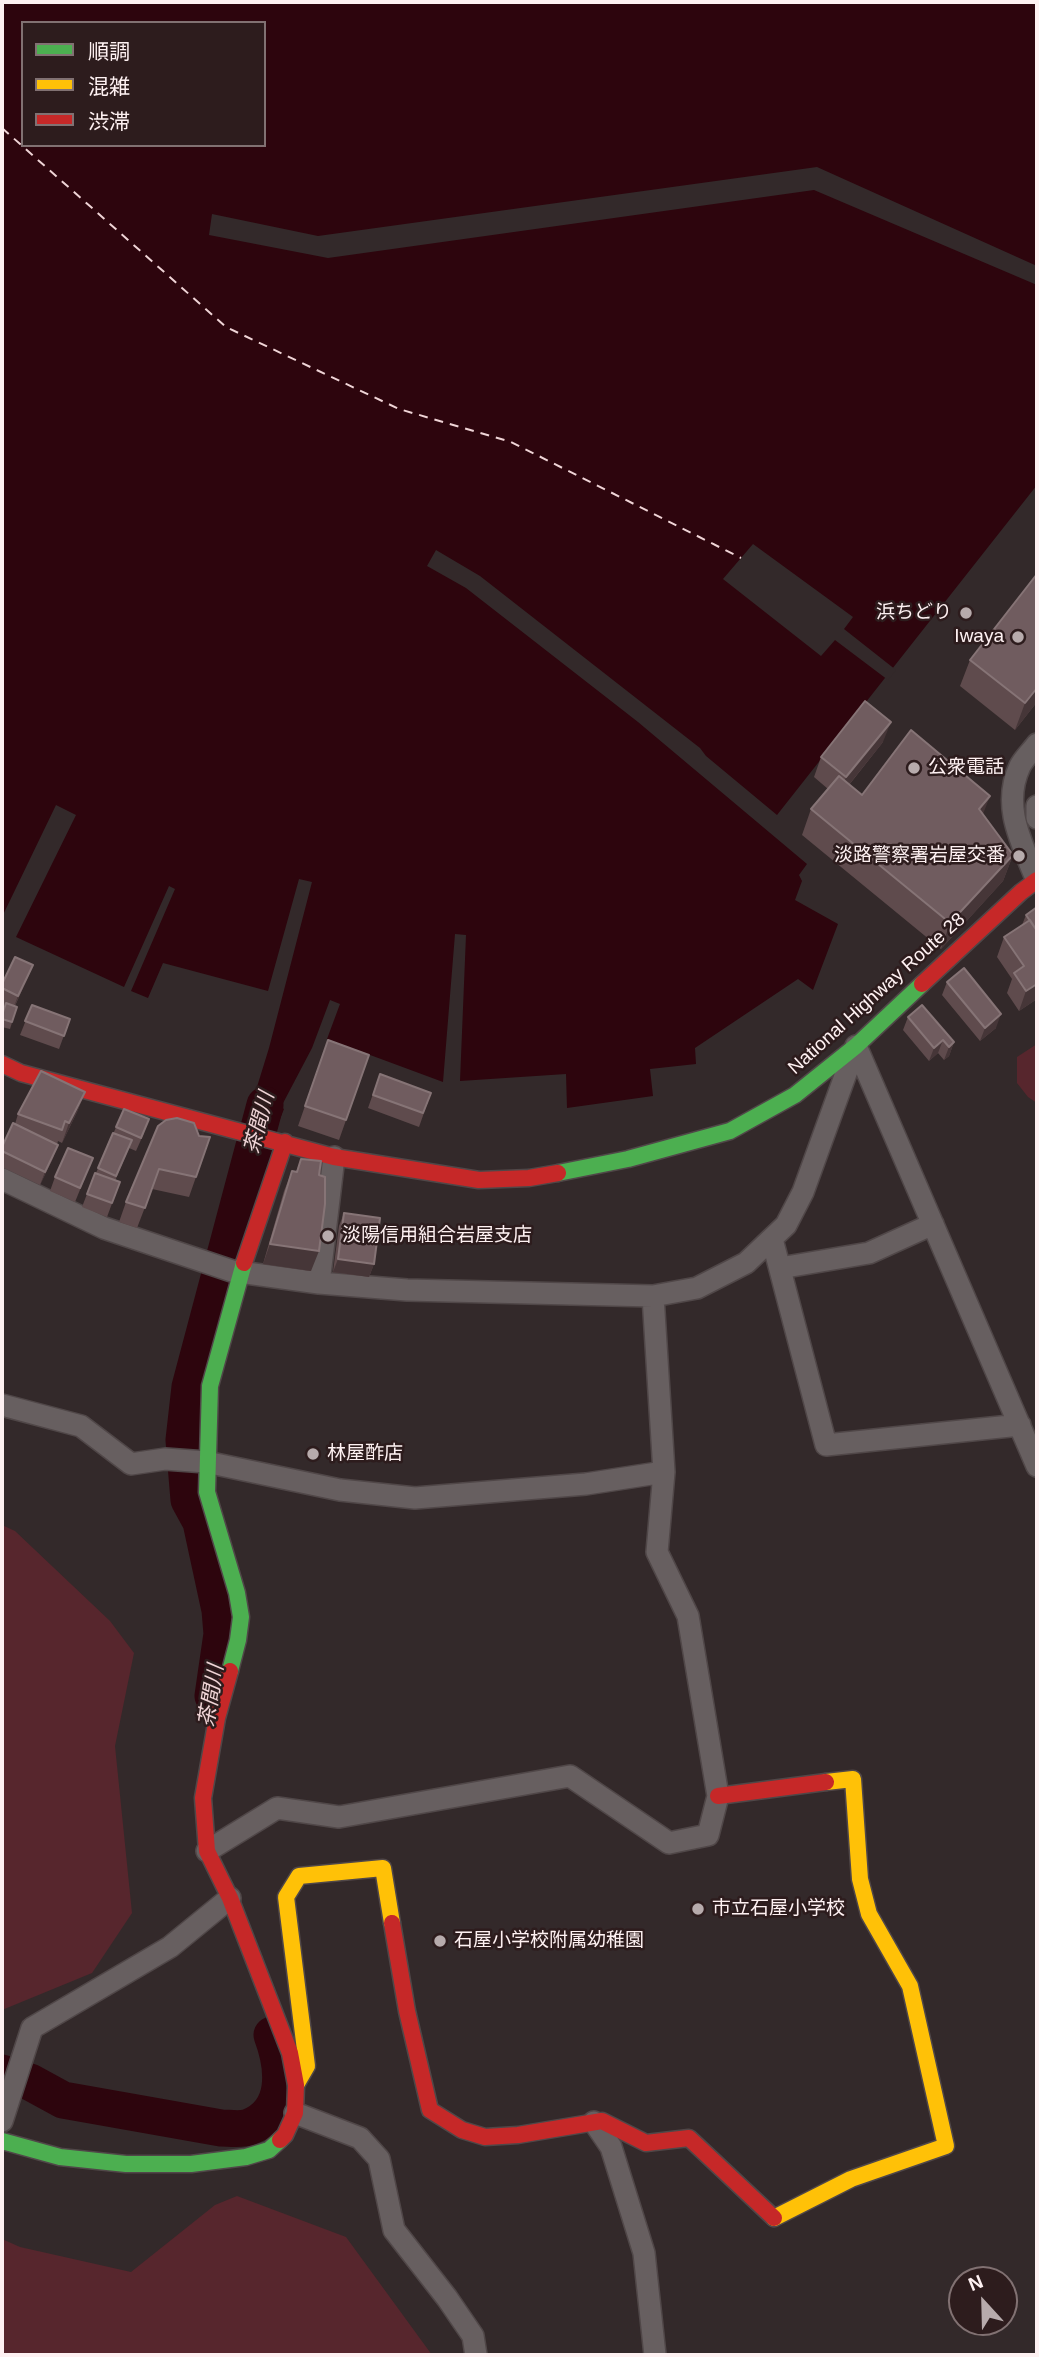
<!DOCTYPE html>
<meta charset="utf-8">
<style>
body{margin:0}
#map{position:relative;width:1039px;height:2357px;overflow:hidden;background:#33292a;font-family:Arial,"Noto Sans JP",sans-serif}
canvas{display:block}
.frame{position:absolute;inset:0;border:4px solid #fef1f2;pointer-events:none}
.legend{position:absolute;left:21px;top:21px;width:245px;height:126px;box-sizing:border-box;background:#2d1c1d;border:2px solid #817172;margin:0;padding:9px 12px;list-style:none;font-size:21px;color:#fef1f2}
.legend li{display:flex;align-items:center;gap:14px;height:35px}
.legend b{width:35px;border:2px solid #817172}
.north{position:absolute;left:948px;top:2266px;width:70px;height:70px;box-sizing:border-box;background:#2d1c1d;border:2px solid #817172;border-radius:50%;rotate:338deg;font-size:19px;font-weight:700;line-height:28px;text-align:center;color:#fef1f2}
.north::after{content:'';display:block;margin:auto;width:24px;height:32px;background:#b7abac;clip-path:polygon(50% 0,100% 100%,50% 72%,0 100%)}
</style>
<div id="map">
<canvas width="1039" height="2357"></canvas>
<div class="frame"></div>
<ul class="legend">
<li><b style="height:9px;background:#4caf50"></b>順調</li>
<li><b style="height:9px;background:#ffc107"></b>混雑</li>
<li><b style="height:9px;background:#c62828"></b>渋滞</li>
</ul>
<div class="north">N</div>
</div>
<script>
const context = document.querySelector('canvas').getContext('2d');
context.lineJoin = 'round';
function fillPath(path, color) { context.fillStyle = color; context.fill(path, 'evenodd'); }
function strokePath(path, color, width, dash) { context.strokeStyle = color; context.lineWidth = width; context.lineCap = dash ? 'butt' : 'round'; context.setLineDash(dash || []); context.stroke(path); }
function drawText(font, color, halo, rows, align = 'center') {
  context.font = font + ' Arial,"Noto Sans JP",sans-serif'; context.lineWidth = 5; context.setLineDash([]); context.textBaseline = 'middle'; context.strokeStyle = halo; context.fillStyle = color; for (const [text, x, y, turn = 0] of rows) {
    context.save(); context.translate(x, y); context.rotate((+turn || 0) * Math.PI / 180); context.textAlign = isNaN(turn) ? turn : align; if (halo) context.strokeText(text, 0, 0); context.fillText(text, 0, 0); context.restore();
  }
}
const green = new Path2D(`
 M1037,1044v59l-9,-6 -11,-14v-26z
 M2,1525l13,6 95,90 24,32 -19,93 17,167 -40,60 -90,37z
 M237,2196l109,41 86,118h-430v-116l18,8 111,25 84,-67z`);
const water = new Path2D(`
 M2,2h1035v483l-260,330 -71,-59 -6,-8 -220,-172 -44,-26 -9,16 39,22 172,134 169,142 -8,11 3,6 -7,19 43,24 -25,66 -15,-11 -103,69 1,16 -46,5 3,27 -86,12 -1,-34 -106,7 6,-146 -11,-1 -12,148 -116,-43 13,-35 -10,-4 -18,48 -31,59 3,2 -6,15 -30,-8 21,-68 43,-166 -13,-3 -31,112 -105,-28 -15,35 -17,-7 44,-102 -6,-3 -45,101 -108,-50 60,-122 -20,-10 -54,112zM23,23h241v122h-241z`);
const pier = new Path2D(`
 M817,167l220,99v19l-223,-95 -486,68 -119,-23 3,-21 106,22z
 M753,544l100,73 -9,12 52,41 -8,10 -53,-40 -14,16 -98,-77z`);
const river = new Path2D(`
 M213,1696l9,-62 -2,-24 -19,-88 -12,-22 -5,-60 6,-53 75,-282
 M2,2073l28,9 33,18 158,28c8,0 20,2 28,-1 40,-15 35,-60 23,-92`);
const ferry = new Path2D(`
 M2,128l224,199 173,82 112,33 230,116`);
const street = new Path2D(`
 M1037,806v12
 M1037,881c-15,-38 -36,-75 -17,-115 4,-8 12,-15 17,-22
 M856,1046l181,420
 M2,1179l102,49 128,43 87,12 88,7 246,6 44,-8 49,-25 40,-38 17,-33 50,-138
 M772,1239l54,206 194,-20
 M780,1268l89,-15 64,-29
 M319,1283l15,-126
 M2,1405l79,21 50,38 34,-5 41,3 134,28 75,8 171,-14 78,-12
 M207,1851l70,-43 62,9 231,-41 99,67 39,-8 10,-39 -30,-180 -31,-64 7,-80 -11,-176
 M295,2113l65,25 19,21 15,71 53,68 26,38 3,19
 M2,2121l30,-93 138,-81 60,-49
 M594,2122l17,25 33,106 11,102`);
const fast = new Path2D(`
 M558,1173l70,-14 102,-28 65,-36 61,-49 66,-62
 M230,1671l8,-31 3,-23 -4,-24 -30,-101 3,-106 34,-123
 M2,2141l58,16 66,7h65l55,-7 23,-7 11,-10`);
const slow = new Path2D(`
 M296,2085l11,-19 -21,-169 13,-21 84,-8 9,55
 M774,2218l77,-39 95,-33 -36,-160 -41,-72 -9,-35 -7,-100 -27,3`);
const jam = new Path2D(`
 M922,984l99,-92 16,-12
 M2,1064l19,9 313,84 145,23 50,-2 29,-5
 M244,1263l41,-121
 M230,1671l-13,47 -14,80 4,53 23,47 60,155 6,32 -1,28 -10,22 -5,5
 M718,1796l108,-14
 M392,1923l15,88 23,99 32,20 23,7 33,-2 84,-14 44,22 43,-5 85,80`);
const wall = new Path2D(`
 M970,660l67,42 -22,28 -55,-44z
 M883,742l-34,43 13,10 121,20 30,40 -10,26 -62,68 -139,-114 9,-26 17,-20 -14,-12 7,-20z
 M1037,907v92l-18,12 -12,-18 5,-14 -15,-22 7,-20 18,-12 4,-10z
 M33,965l-18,41 2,1 -7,22 -8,-2v-13l3,-9 -3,-1v-20z
 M947,982l49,46 -16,13 -38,-46z
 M32,1005l38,14 -11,30 -39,-14z
 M908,1017l46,25 -5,14 -5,4 -6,-7 -9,8 -26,-31z
 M328,1040l41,15 -30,85 -41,-14z
 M380,1074l51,19 -12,34 -51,-19z
 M85,1092l-8,20 -15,31 -4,-2 -5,17 -13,27 -38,-18v-20l13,-23 3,-10z
 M124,1109l20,24 -8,18 -7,-3 -14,33 5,1 -13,35 -25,-10 13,-34h1z
 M194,1123l5,13 11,1 -21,60 -37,-8 -15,39 -18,-6 7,-20z
 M93,1158l-18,44 -25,-11 5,-14z
 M301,1159l10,112 -48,-7 21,-73 8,-20 4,1z
 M344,1213l30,51 -5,13 -36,-5 6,-46z`);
const shadedWall = new Path2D(`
 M1037,688v14l-22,28 10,-27z
 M891,722l-8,20 -44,55 7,-20z
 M990,796l-10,26 -1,-13z
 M1013,855l-10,26 -62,68 9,-26z
 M33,965l-5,13 -15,31 5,-13z
 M1037,984v15l-18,12 7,-20z
 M1001,1014l-5,14 -16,13 5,-13z
 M943,1040l-5,13 -9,8 5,-13z
 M954,1042l-5,14 -5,4 5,-13z
 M85,1092l-8,20 -15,31 7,-20z
 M58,1145l-5,13 -13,27 5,-13z
 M270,1244l49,7 -8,20 -48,-7z
 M338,1259l36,5 -5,13 -36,-5z`);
const building = new Path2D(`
 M1037,574v114l-12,15 -55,-43z
 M865,701l26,21 -45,55 -25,-20z
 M911,730l79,66 -11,13 34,46 -63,68 -139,-114 28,-33 23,19z
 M1037,907v24l-11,-16z
 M1030,920l7,11v53l-11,7 -12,-18 10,-7 -20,-29z
 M15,957l18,8 -15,31 -16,-8v-4z
 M964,968l37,46 -16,14 -38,-46z
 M6,1003l11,4 -5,15 -10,-3v-4z
 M32,1005l38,14 -6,17 -39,-15z
 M922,1005l32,37 -5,5 -6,-7 -9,8 -26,-31z
 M328,1040l41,15 -23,65 -41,-14z
 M41,1071l44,21 -16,31 -4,-2 -3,9 -44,-16z
 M380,1074l51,19 -8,20 -50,-18z
 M124,1109l25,10 -8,19 -25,-11z
 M177,1118l17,5 5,13 11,1 -14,40 -37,-8 -14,39 -19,-6 32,-76 8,-6z
 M13,1123l45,22 -13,27 -43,-21v-4z
 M113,1133l19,7 -16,36 -18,-8z
 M68,1148l25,10 -13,30 -25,-11z
 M301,1159l20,2 -2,14 6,2v27l-6,47 -49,-7 22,-73 5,1z
 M95,1173l25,9 -8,21 -25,-9z
 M344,1213l36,5 -6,46 -36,-5z`);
const markers = [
 [966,613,7,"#b7abac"],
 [1018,637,7,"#b7abac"],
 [914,768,7,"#b7abac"],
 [1019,856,7,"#b7abac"],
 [328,1236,7,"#b7abac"],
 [313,1454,7,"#b7abac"],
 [698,1909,7,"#b7abac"],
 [440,1941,7,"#b7abac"]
];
const poiNames = [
 ["浜ちどり",952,613,"right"],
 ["Iwaya",1004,637,"right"],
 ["公衆電話",928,768],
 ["淡路警察署岩屋交番",1005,856,"right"],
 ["淡陽信用組合岩屋支店",342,1236],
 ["林屋酢店",327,1454],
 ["市立石屋小学校",712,1909],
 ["石屋小学校附属幼稚園",454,1941]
];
const streetNames = [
 ["National Highway Route 28",877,994,-42]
];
const waterNames = [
 ["茶間川",260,1123,-75],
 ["茶間川",212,1696,-81]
];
fillPath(green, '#57262d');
fillPath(water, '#2d050d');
fillPath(pier, '#33292a');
strokePath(river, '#2d050d', 37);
strokePath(ferry, '#efd4d6', 2, [9, 7]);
strokePath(street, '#504748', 24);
strokePath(fast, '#504748', 19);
strokePath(slow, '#504748', 19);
strokePath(jam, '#504748', 19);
strokePath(street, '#675f60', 21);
strokePath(fast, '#4caf50', 16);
strokePath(slow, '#ffc107', 16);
strokePath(jam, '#c62828', 16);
fillPath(wall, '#5f4b4d');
fillPath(shadedWall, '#463638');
fillPath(building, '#705c5f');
strokePath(building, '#867476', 2);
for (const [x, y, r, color] of markers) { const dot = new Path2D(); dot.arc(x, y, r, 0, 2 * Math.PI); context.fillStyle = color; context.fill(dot); strokePath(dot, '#2d1c1d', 2.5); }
drawText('19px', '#fef1f2', '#2d1c1d', poiNames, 'left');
drawText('19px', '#fef1f2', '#2d1c1d', streetNames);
drawText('italic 21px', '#efd4d6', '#2d1c1d', waterNames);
</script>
